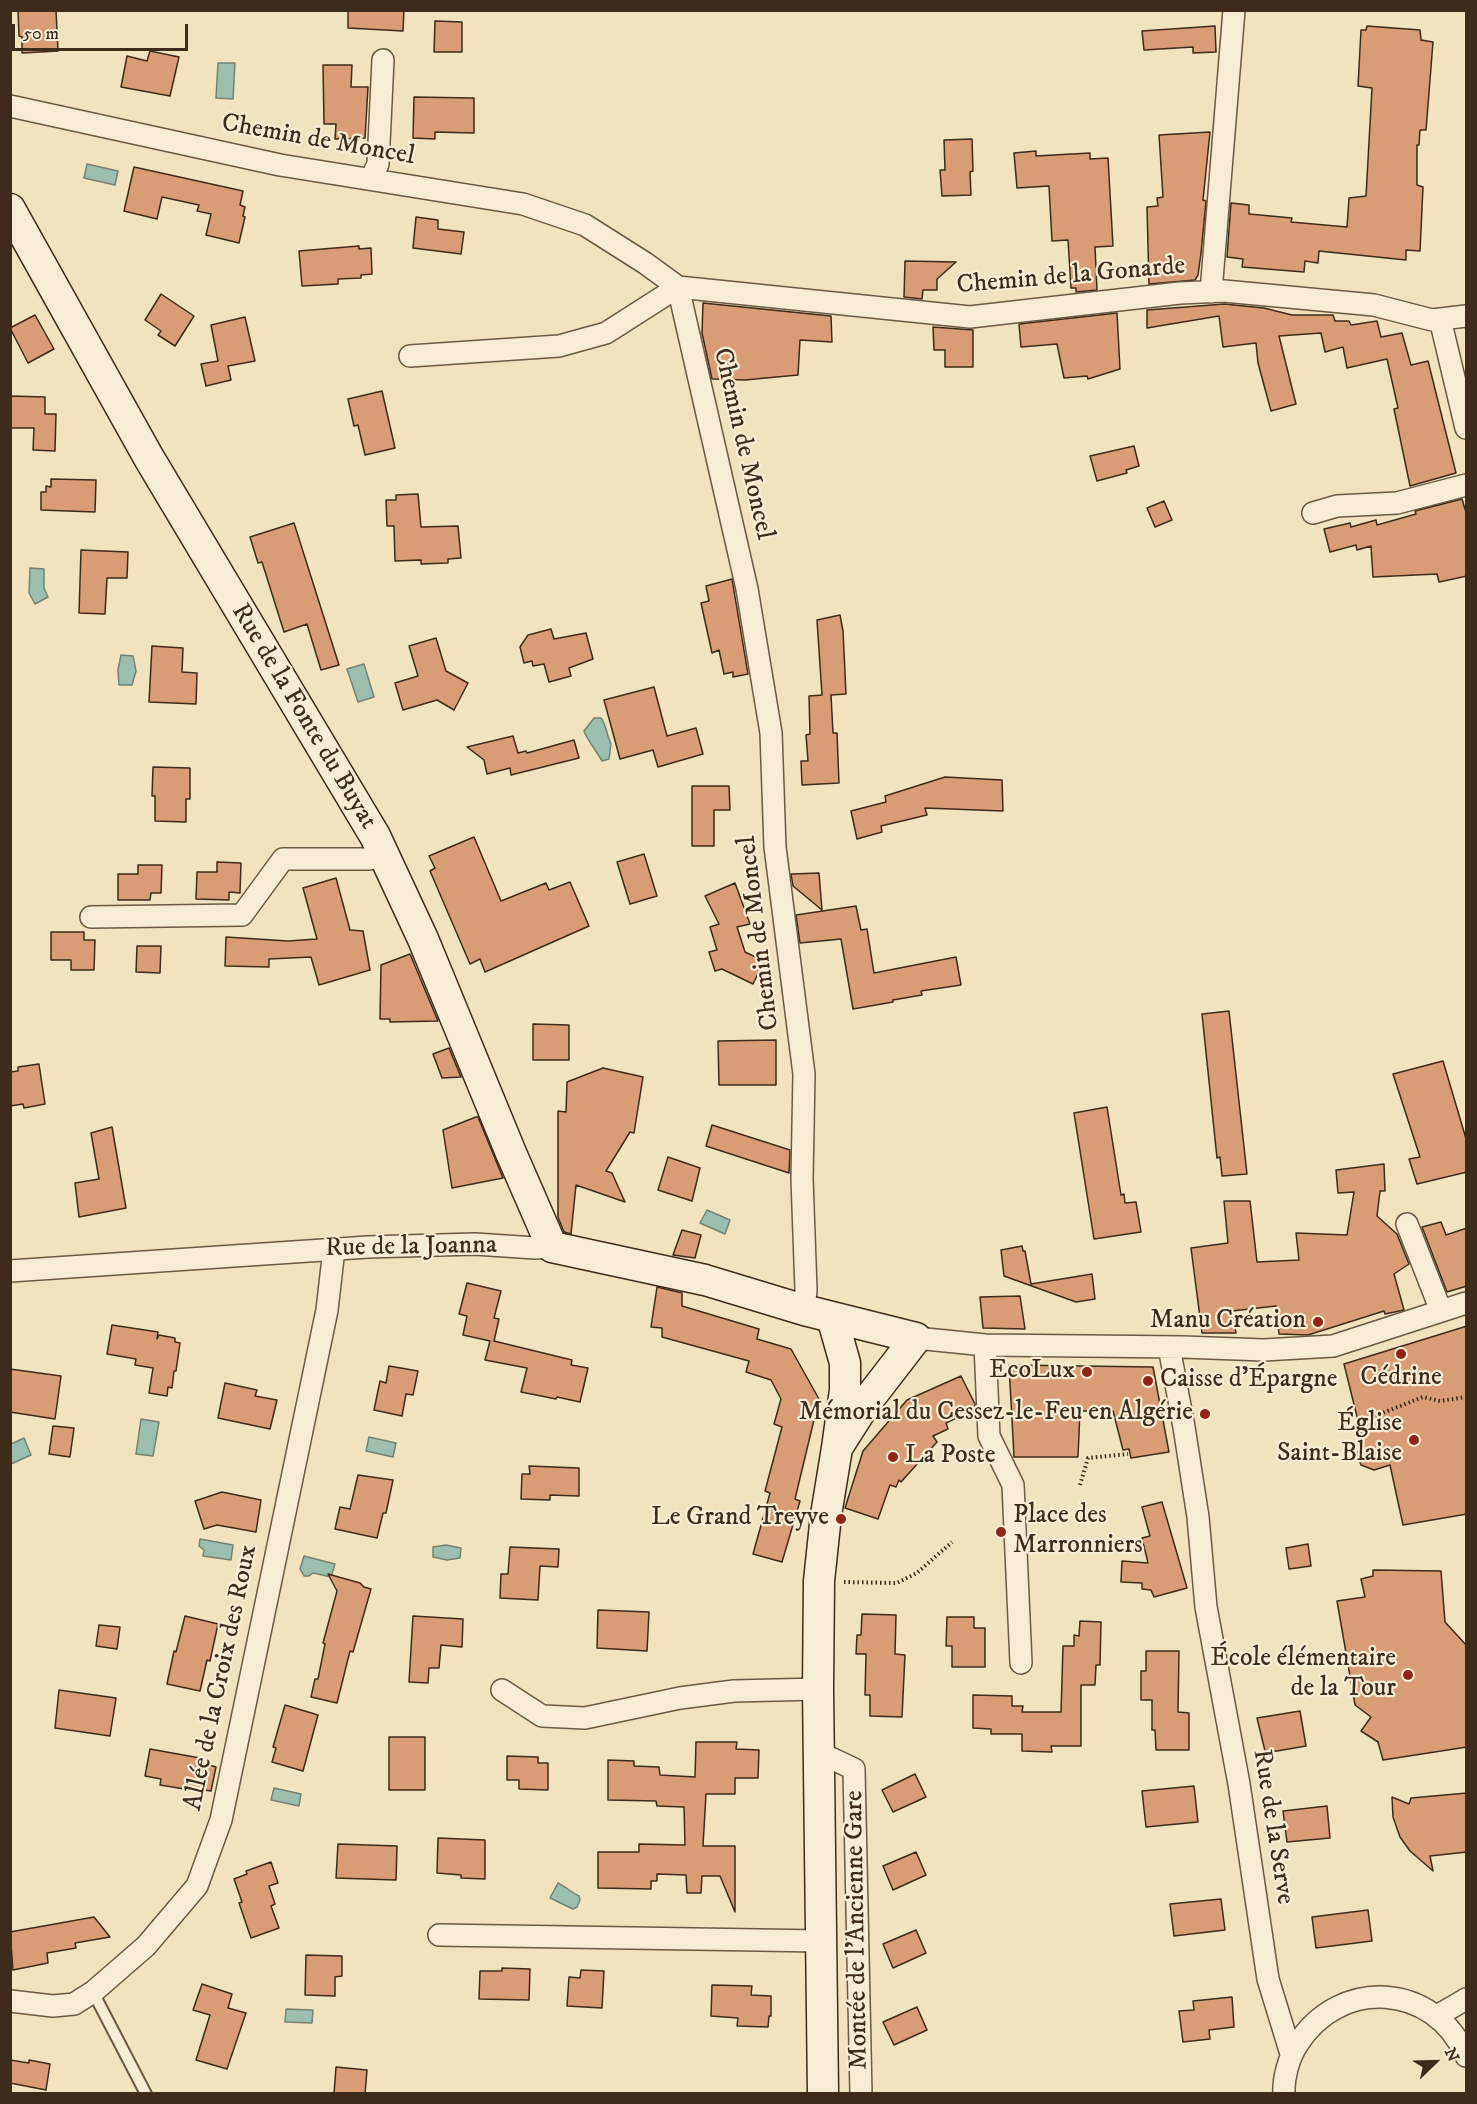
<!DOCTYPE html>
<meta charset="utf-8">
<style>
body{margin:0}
#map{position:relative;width:1477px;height:2104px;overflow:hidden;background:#f2e3bf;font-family:"IM FELL DW Pica",serif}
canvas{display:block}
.frame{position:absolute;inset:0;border:12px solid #3e2b19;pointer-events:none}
.north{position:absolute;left:1405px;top:2032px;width:60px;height:60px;-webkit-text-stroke:4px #f7edd5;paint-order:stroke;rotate:67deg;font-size:16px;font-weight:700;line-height:24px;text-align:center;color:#3e2b19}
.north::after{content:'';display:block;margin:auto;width:21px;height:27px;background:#3e2b19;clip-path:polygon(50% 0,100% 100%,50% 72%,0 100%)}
.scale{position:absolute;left:12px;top:24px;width:176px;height:27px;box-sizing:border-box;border:3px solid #3e2b19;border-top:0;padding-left:8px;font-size:18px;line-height:21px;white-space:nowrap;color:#3e2b19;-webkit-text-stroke:4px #f7edd5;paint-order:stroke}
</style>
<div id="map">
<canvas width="1477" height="2104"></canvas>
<div class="frame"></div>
<div class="north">N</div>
<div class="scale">50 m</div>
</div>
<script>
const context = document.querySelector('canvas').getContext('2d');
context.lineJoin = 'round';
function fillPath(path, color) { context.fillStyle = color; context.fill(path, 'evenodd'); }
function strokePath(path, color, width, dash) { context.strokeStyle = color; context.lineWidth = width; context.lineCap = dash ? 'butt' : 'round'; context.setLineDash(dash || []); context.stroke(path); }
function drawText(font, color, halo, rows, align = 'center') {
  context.font = font + ' "IM FELL DW Pica",serif'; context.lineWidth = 4.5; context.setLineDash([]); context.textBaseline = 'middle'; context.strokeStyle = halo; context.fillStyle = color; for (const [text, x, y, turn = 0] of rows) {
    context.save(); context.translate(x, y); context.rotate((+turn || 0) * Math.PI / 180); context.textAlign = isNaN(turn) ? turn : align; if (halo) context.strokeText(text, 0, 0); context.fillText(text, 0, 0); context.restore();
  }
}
const water = new Path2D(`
 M218,63h17l-2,36 -17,-1z
 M87,164l31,7 -3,14 -31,-7z
 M30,568l14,1v19l4,9 -13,7 -6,-11z
 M121,655l12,1 3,15 -4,14h-13l-1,-15z
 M364,664l10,33 -16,5 -11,-33z
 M594,718h7c6,8 5,16 10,26l-2,15 -7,2c-4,-8 -17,-24 -18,-30z
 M707,1210l23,10 -5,14 -25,-11z
 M141,1419l18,3 -6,34 -17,-2z
 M369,1437l27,6 -3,14 -27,-6z
 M24,1438l7,17 -20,9v-20z
 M200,1539l33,6 -2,15 -28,-4 1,-6 -5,-4z
 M446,1545l15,3 -1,10 -13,2 -14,-3v-10z
 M304,1556l31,8 -4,13 -18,-4 -4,3h-5l-4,-7z
 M274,1788l27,6 -2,12 -28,-6z
 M558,1883c8,4 13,9 21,13l1,4 -3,7 -4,2 -23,-11z
 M286,2009l27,1 -1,13 -27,-1z`);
const building = new Path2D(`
 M56,10l2,41 -36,2v-16l-3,-1 -1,-25z
 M348,10h56l-1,21 -55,-3z
 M435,21l27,1v30h-28z
 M1215,26l1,26 -23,1v-6l-49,3 -2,-19z
 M1367,26l53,4 1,10 12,2 -7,88h-6l-1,15h-2v40l6,2 -3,64 -14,-1v10l-87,-9 -1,12 -13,-2 -1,11 -62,-5 1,-8 -16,-2 4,-54 18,2v9l43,4 -1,4 56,5 2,-29 17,-2 6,-108 -14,-2 3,-56h5z
 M150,51l29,6 -9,39 -49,-9 6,-31 20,5z
 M323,65h29l-1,22h17l-3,51 -30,1 1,-15h-12z
 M414,97l60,1v35l-39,-1v7l-22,-1z
 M1210,132l-7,68 3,1 -5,52 -3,22 -3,5 -46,4 -2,-77 11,-1 -1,-8 6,-1 -4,-62z
 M972,139l1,32 -3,1 1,23 -29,1 -2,-26h5l-1,-30z
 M1036,151v5l54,-3v6l18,-1 5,88 -18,1 2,43 -21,2v-4h-5l-3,-48 -16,1 -3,-55 -32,2 -3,-35z
 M134,167l109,24 -3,14 5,2 -2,9 2,1 -6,26 -33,-8 5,-21 -14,-3 2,-6 -37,-8 -5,22 -33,-8z
 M416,217l22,3v9l26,3 -3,22 -48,-6z
 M359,246v3l12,-1 1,26 -11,1v3l-23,1v5l-36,2 -3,-35z
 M905,261l51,1 -19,17v11h-14l-1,9 -18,-2z
 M161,294l33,22 -19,30 -17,-11 3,-4 -16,-11z
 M703,303l128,13 1,26 -32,-2 -2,35 -53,5 -33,-1 -10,-46z
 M1224,304l40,4 28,7h41l2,6h14l2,4 26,-4 4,16 21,-4 9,32 17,-4 28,112 -46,13 -16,-77 4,-1 -11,-49 -40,9 -4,-21 -18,5 -4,-19 -42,3 17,68 -25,7 -13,-48 -2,-20 -33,4 -4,-31 -72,12v-18z
 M1117,313l3,56 -32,10 -1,-3 -23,2 -7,-34 -36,3 -2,-23z
 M35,315l19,34 -26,14 -18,-35z
 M245,317l10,44 -27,5 3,14 -25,6 -5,-22 17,-3 -7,-36z
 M933,327l40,3v37h-28v-17h-11z
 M382,391l13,57 -30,7 -7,-30 -4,1 -6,-27z
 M10,396l35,1v17h11l-1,37 -22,-1 1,-22h-24z
 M1134,446l5,20 -13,4 1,3 -30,8 -7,-25z
 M51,479l45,1 -1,32 -54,-2v-18h5v-6l5,1z
 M418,494l3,33 37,-1 3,32 -13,1v4l-27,1v-4l-26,1 -1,-35h-7l-1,-26h10v-5z
 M1462,499l5,17v60l-28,6 -2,-8 -64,3 -2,-31 -14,4 -1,-5 -26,7 -6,-23 26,-6 1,4 25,-7 1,5 39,-11 -1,-3z
 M1164,501l8,19 -17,7 -8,-19z
 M294,523l45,142 -18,5 -14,-46 -23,8 -22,-70 -4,1 -8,-26z
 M81,550l47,2 -1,26h-20l-2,36 -26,-1z
 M732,579l16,95 -15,3v-5l-9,2 -5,-24 -7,3 -11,-50 8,-2 -3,-15z
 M840,615l3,16 3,63 -15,1 2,38h4l2,50 -37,2 -1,-24h7l-2,-26 4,-1 -1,-38 13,-1 -5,-75z
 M551,629l3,10 32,-6 7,26 -24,9 2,8 -22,6 -5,-18 -11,2 -1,-5 -8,2 -4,-16 8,-12z
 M436,638l10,33 22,12 -14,27 -17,-10 -34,10 -8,-27 23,-7 -9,-30z
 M152,646l31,2 -1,24 15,1 -1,31 -47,-2z
 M654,687l13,49 29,-8 7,26 -45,13 -5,-17 -33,9 -16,-59z
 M513,736l5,17 8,-2 1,2 47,-13 5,18 -68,17 -1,-7 -23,6 -3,-14 -17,-13z
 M153,767l37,1v31h-4v23l-31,-1v-25h-3z
 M945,777l57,3 1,31 -78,-3 2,7 -46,11 1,6 -25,7 -6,-28 35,-9 -1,-6z
 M692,786h37l1,24h-16v36h-22z
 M474,837l27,64 45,-18 3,7 21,-8 19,44 -104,46 -5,-13 -10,5 -40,-93 5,-3 -6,-12z
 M644,854l13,42 -27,8 -13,-42z
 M217,862l24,1 -1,30 -11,-1v8l-33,-1 1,-27h20z
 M138,865h24l-1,28h-10l-1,7h-32v-26h20z
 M819,873l3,37 -29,-24 -2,-12z
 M336,878l14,52 13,1 7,39 -51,15 -8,-28 -42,2v8l-44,-1 1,-29 62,4 29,-2 -14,-51z
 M735,883l15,41 -13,3 8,25 19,9 -11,23 -31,-15 -7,2 -6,-19 8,-2 -7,-23 9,-3 -14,-28z
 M856,906l5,24 6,-1 7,44 82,-16 5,28 -40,6 1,4 -29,5v2l-40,7 -12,-70 -41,4 -4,-28z
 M51,932h33v8h11l-1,30h-23v-10h-20z
 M137,946h24l-1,27 -24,-1z
 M410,954l28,67 -48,1v-3h-10l1,-54z
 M1229,1011l18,163 -25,2 -2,-19 -3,1 -15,-144z
 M533,1024l36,1v35h-36z
 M776,1040v45h-57l-1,-44z
 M449,1048l12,29 -19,1 -9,-24z
 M1443,1061l24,81v30l-50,12 -8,-25 11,-2 -27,-83z
 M39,1064l6,40 -21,4 -1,-4 -13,2v-34l8,-1v-4z
 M603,1068l40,9 -9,56 -4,-1 -24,39 6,2 13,29 -49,-17 -5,49 -7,-2 -6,-15v-106l8,1 1,-30z
 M1107,1107l14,88 3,-1 1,9 11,-1 5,30 -47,7 -20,-126z
 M476,1117h2l25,61 -51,10 -9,-58z
 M712,1125l78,25 -1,23 -83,-27z
 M112,1127l14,81 -47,9 -4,-34 24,-4 -8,-46z
 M668,1157l32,11 -8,33 -34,-11z
 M1384,1164l1,27h-5l-3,25 20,18 12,30 -15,10 10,36 -19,4 -1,-3 -76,24 -29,-1 -3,-28 -44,5 4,22h-34l-11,-85 37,-5 -4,-42h26l7,61 42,-2 -3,-27 51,2 7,-43 -16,1 -2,-23z
 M1441,1222l5,13 21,-7v58l-20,6 -25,-65z
 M682,1230l19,5 -6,23 -22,-3z
 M1022,1246l1,5h2l6,33 61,-10 3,25 -19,3 -72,-26 -3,-26z
 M467,1283l34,8 -7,27 5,1 -5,22 78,19 -1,5 17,3 -8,34 -23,-5 -1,2 -35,-7 6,-24 -42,-8 5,-19 -27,-6 4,-19 -8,-2z
 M657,1287l25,6v13l77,23 -2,10 34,10 28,50 -24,100 5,2 -18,61 -29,-8 17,-61 -5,-2 17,-64 -8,-3 7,-25 -10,-19 -25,-8 3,-11 -87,-24v-9l-11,-1z
 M1020,1296l5,33 -42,-1 -3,-31z
 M112,1325l46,7 -1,7 2,-4 16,3v4l5,1 -4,28h-2l-2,17 -4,-1 -1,9 -18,-3 4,-25 -18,-3 1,-6 -29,-5z
 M1467,1326v188l-64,11 -13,-60 -16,5 -13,-5 -4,-11 6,-13 -19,-77z
 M1009,1365l144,2 16,85 -38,6 -2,-9 -6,1 -10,-39h-33l-2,46h-64z
 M389,1366l29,5 -5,24 -7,-1 -4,22 -28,-6 6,-29 6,2z
 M10,1369l51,7 -6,43 -45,-7z
 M961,1376l14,28v5l-29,14 2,6 -15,7 4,6 -36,40 -2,-2 -3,7 -6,-2 -12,34 -33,-11 18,-57 44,-51z
 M225,1383l32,7 -2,6 22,4 -7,29 -52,-11z
 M53,1426l21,2 -4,29 -21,-3z
 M529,1466l50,2v28l-29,-1v5l-29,-1 1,-25h8z
 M358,1475l35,5 -7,33h-3l-6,25 -42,-9 5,-22 10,2z
 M222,1492l39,8 -5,32 -39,-7 -13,4 -9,-28z
 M1162,1502l25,86 -33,9 -3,-7 -9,-1v-6l-21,-1 1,-21 26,2 -6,-25 8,-2 -8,-29z
 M1308,1544l3,22 -22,3 -3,-21z
 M510,1547l49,2 -1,18 -18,-1 -2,34 -38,-2 1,-24h7z
 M1373,1570l68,1 4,51 22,24v101l-84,13 -5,-18 -17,-11 10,-14 -16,-12 -18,-104 28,-4 -4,-18 12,-3z
 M328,1574l32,9 4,4 7,2 -18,63 -3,-1 -13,52 -26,-6 4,-18h3l7,-35 -2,-1 14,-52z
 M598,1610l51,2 -2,39 -50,-3z
 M862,1614l34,1 -1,39 10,1 -3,62 -32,-1v-21h-5l1,-41h-10l1,-19h4z
 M185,1616l33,8 -8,37 -3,-1 -7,31 -33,-7 7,-33 2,1z
 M413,1616l50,3 -1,28 -21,-2 -2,23h-10l-1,15 -19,-1z
 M947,1617h27v11h11v39h-33v-21h-6z
 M1080,1621l21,1 -1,43h-4l-1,20h-14v61h-30l1,6 -30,-1v-17h-31v-5l-18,-1v-33l39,1v10h11l-1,6h39l2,-66h11v-11l5,1z
 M99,1625l21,2 -3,22 -21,-3z
 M1146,1651h33l-1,61 11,1v37h-33l-1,-20h-3v-30h-11v-29h5z
 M59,1690l57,8 -6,38 -55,-8z
 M285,1705l33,10 -15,56 -31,-9 4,-14 -3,-1z
 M1300,1711l6,35 -29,5h-12l-8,-33z
 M389,1737h36v53h-36z
 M696,1742h41l-1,7 23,1 -1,28h-23v16h-29l-3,52h32v66l-15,-36h-18l-1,17h-14l-1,-18 -29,-1v7h-6v8l-53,-1v-36h41v-8l46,1 -1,-38 -27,-1 -1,-5 -48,-1v-40l26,1v5l25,1 1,8 35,2z
 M150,1749l50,9 -1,4 17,5 -5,24 -7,-1 -1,2 -43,-7 1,-6 -16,-3z
 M507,1756l31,1v6h10v27l-29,-1v-9h-12z
 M915,1774l11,23 -33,15 -11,-22z
 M1194,1786l4,36 -52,5 -4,-36z
 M1467,1793v59l-37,4 3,15 -23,-20 -10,-14 -7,-20 -1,-20 17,7 2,-6z
 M1327,1806l3,32 -43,4 -4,-31z
 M438,1838l47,2v39l-24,-1v-3l-24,-2z
 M338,1844l59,2 -1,34 -60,-2z
 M916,1852l10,23 -33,15 -10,-24z
 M271,1862l7,21 -9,3 6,18 -4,2 8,22 -28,10 -12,-35 3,-1 -8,-23 13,-5 -1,-3z
 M1221,1899l4,31 -51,6 -4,-32z
 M1368,1910l4,31 -56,7 -4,-31z
 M94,1917l16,20 -35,6 1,5 -29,5 1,10 -35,7 -3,-38z
 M916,1930l10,23 -33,15 -10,-24z
 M306,1955l36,1v20l-7,1v19l-30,-1z
 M502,1968l28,1 -1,31 -50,-1 1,-28h22z
 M581,1970l23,1 -2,37 -35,-2 2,-29 11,1z
 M202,1984l30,10 -4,14 18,5 -19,56 -31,-9 14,-45 -17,-5z
 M712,1985l40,1 -1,9 20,1v20h-2l-1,11 -31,-1 1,-8 -27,-2z
 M1232,1997l2,30 -25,3 1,9 -27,3 -4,-31 15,-1 -1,-9z
 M917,2007l10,23 -33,15 -11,-23z
 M10,2060l19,3v-3l21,4 -4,26 -36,-7z
 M336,2067l31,3 -2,24h-31z`);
const path = new Path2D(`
 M1375,1416l48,-19 17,4 26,-4
 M1080,1485l8,-27 40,-4
 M844,1582l53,1 20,-10 35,-31`);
const lane = new Path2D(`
 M93,1992l53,102`);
const street = new Path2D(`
 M10,106l270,59 243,39 62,21 60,38 33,24 69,302 24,144 4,114 29,227 -2,105 4,111 -2,20
 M371,179l7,-15 5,-104
 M1211,292l23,-282
 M1440,319l26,109
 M410,356l149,-10 47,-13 72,-46 292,30 210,-24 44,-2 150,14 58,15 34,-4
 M1313,513l24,-7 60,-3 69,-18
 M91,917l151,-2 41,-56h87l14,-4
 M1407,1224l34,87
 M10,1271l358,-24 107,-3 60,4 17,-1
 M916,1338l69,7 198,2 81,3 69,-4 133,-43
 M985,1345l4,91 24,49 8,178
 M1169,1347l15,80 14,90 8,90 33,177 29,195 23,75
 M502,1690l40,26 43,2 95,-20 54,-7 84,-2
 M820,1753l34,16 7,325
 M439,1935l383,6
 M10,2001l43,5 21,-2 19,-12 53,-46 51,-60 24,-66 106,-510 7,-61
 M1437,2016l29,-17
 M1284,2094c-1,-16 5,-36 13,-49 42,-68 137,-63 169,11`);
const secondary = new Path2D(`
 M10,209l139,249 226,378 48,103 88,214 41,94 153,33 99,30 112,28 -51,66 -28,44
 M823,2094l-5,-405 1,-108 7,-66 11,-67 8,-58v-27l-13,-46`);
const markers = [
 [1318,1322,6,"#8f2418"],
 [1401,1354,6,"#8f2418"],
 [1087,1372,6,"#8f2418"],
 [1148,1381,6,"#8f2418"],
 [1205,1414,6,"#8f2418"],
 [1414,1440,6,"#8f2418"],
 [893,1457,6,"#8f2418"],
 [841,1519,6,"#8f2418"],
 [1001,1532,6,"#8f2418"],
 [1408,1675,6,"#8f2418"]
];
const streetNames = [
 ["Chemin de Moncel",318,141,10],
 ["Chemin de la Gonarde",1071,277,-5],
 ["Chemin de Moncel",742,444,77],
 ["Rue de la Fonte du Buyat",303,717,59],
 ["Chemin de Moncel",760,933,-97],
 ["Rue de la Joanna",411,1248,-1],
 ["Allée de la Croix des Roux",222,1678,-78],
 ["Rue de la Serve",1272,1827,81],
 ["Montée de l'Ancienne Gare",858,1930,-91]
];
const poiNames = [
 ["Manu Création",1306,1322],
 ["EcoLux",1075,1372],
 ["Cédrine",1401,1379,"center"],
 ["Caisse d'Épargne",1160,1381,"left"],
 ["Mémorial du Cessez-le-Feu en Algérie",1193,1414],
 ["Église",1402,1425],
 ["Saint-Blaise",1402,1455],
 ["La Poste",905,1457,"left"],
 ["Place des",1013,1517,"left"],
 ["Marronniers",1013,1547,"left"],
 ["Le Grand Treyve",829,1519],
 ["École élémentaire",1396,1660],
 ["de la Tour",1396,1690]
];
fillPath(water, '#9cbeae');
strokePath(water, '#768372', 1.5);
fillPath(building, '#d89c76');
strokePath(building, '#3e2b19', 1.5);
strokePath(lane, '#6b5942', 14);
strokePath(street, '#6b5942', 24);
strokePath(secondary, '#3e2b19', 33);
strokePath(path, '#3e2b19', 4, [1.5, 3]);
strokePath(lane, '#f7edd5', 10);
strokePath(street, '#f7edd5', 21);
strokePath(secondary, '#f7edd5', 30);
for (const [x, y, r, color] of markers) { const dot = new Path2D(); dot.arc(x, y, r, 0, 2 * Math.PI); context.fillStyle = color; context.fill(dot); strokePath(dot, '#f7edd5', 2); }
drawText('26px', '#3e2b19', '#f7edd5', streetNames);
drawText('26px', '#3e2b19', '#f7edd5', poiNames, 'right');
</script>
